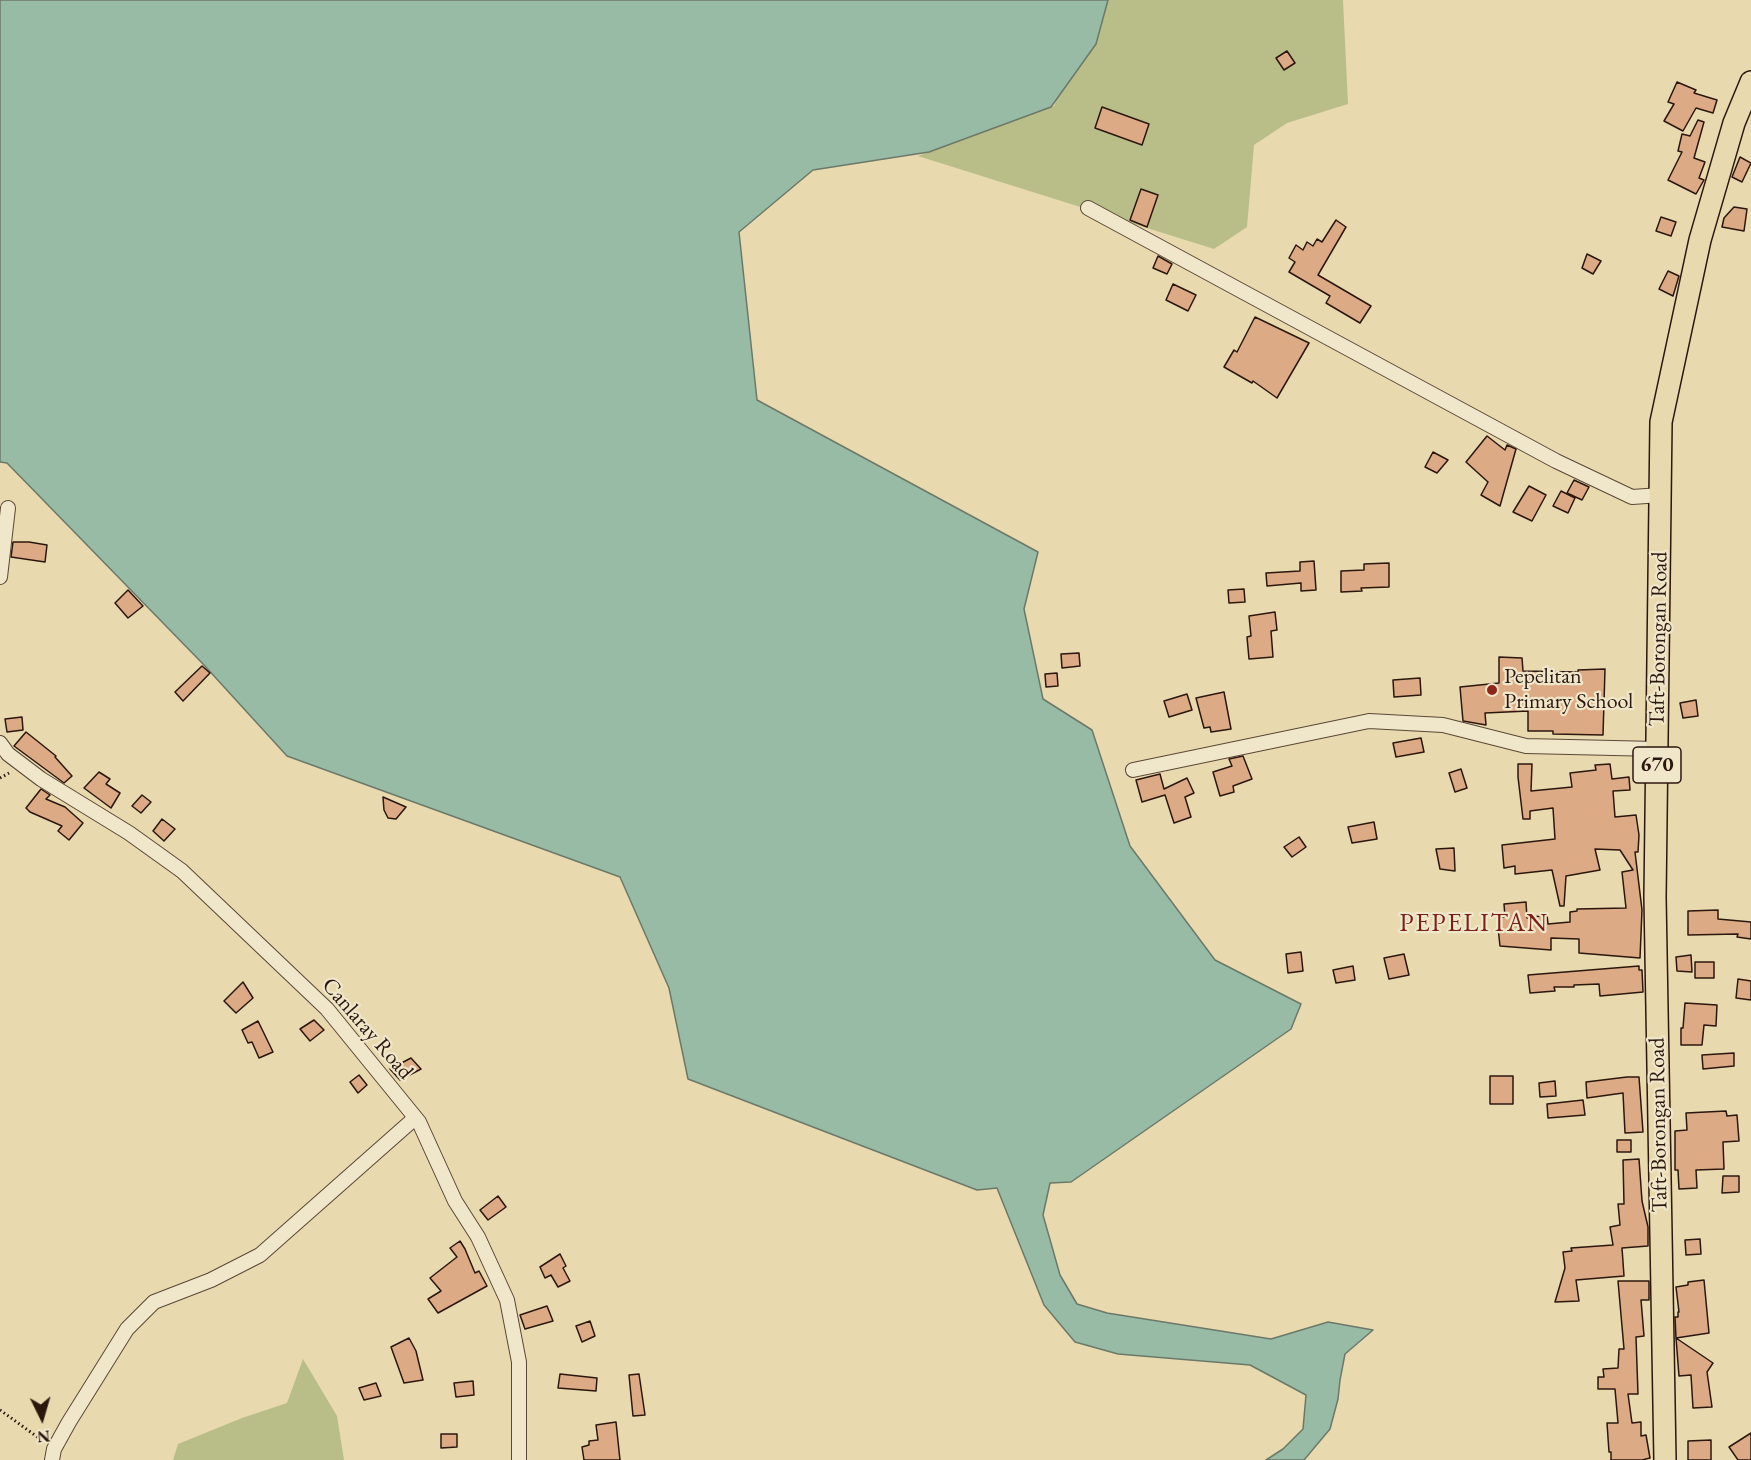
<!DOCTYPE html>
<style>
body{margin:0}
#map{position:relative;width:1751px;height:1460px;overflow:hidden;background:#e8d9ae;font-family:"EB Garamond",serif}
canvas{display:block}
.north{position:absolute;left:12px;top:1388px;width:60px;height:60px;-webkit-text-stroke:4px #f0e6ca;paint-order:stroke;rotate:175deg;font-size:16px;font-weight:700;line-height:24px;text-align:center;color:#2b170e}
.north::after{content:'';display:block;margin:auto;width:21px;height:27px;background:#2b170e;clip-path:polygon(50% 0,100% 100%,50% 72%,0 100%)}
</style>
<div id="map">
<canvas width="1751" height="1460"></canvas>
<div class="north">N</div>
</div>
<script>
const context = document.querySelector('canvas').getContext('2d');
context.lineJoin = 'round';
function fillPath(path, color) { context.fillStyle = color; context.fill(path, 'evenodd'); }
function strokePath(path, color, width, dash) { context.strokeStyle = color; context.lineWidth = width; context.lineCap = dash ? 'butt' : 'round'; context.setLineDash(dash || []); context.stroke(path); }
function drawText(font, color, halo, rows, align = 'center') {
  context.font = font + ' "EB Garamond",serif'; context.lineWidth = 4.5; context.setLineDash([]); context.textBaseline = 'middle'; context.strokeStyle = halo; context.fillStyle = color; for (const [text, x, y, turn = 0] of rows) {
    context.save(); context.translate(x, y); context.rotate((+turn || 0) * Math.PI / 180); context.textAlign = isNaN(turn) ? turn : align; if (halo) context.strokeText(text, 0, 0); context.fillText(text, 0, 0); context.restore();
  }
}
const green = new Path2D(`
 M1101,0h242l5,104 -61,19 -33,22 -7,82 -33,22 -296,-93 136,-50z
 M303,1359l34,57 7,44h-171l5,-16 64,-26 45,-15z`);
const water = new Path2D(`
 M0,0h1108l-12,44 -45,63 -122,45 -116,18 -74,62 18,168 281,152 -14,57 19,90 49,31 38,116 85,114 86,44 -10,25 -220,153 -21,1 -7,32 17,60 17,29 30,9 164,26 57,-17 45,8 -28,24 -5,26 -2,19 -8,30 -26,31h-38l17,-11 20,-20 3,-34 -56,-30 -132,-11 -43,-12 -31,-37 -47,-117 -20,2 -289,-111 -19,-91 -49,-111 -333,-121 -83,-91 -197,-202 -7,-1z`);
const building = new Path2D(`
 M1287,51l8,12 -11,7 -8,-12z
 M1677,82l19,8 -2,3 23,7 -4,13 -17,-5 -13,23 -19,-10 10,-17 -6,-2z
 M1102,107l47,17 -7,21 -47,-17z
 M1698,120l6,2 -10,36 11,4 -6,16 5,2 -8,14 -28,-14 14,-28 -4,-1 4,-17 8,2z
 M1740,157l11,6 -9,19 -10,-5z
 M1141,189l17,6 -11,32 -17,-7z
 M1734,207l13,2 -3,22 -22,-4 2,-9z
 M1661,217l15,5 -5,14 -15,-5z
 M1336,220l10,7 -28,48 53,31 -11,17 -34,-20 4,-7 -41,-24 6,-10 -6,-4 7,-13 7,5 4,-8 6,4 4,-7 5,3z
 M1587,254l14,7 -8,13 -11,-6z
 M1158,256l14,8 -5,10 -14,-6z
 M1668,271l11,5 -6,20 -14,-7z
 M1173,284l23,11 -8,16 -22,-11z
 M1255,317l54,26 -32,55 -24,-17 -1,2 -28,-16 10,-17 3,2z
 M1487,436l18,14 2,-5 9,4 -16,57 -19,-11 7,-13 -22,-20z
 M1433,452l15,8 -11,13 -12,-6z
 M1574,480l15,7 -7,13 -15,-7z
 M1529,486l17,9 -14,26 -19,-9z
 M1561,491l14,7 -7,15 -15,-7z
 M13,542h16l18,3 -2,17 -34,-5z
 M1314,561l2,29 -15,1v-8l-34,3 -1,-13 34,-2v-9z
 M1389,563v24l-28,1 1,3 -21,1v-21l23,-1v-6z
 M1244,589l1,13 -16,1 -1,-13z
 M128,590l15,16 -15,12 -13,-15z
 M1275,612l2,18 -6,1 2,26 -24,2 -2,-22 4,-1 -2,-20z
 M1079,653l1,13 -18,2 -1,-14z
 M1499,657l23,1 1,13 55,1v-2l27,-1 -2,66 -50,-1v-3h-25v-20l-43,2 1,12 -23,-4 -3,-34 39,-4z
 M202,666l8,7 -27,28 -8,-9z
 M1057,673l1,13 -12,1 -1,-13z
 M1420,678l1,17 -27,2 -1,-17z
 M1224,692l7,37 -20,3 -1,-5 -6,1 -8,-30z
 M1187,694l5,16 -23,7 -5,-16z
 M1696,700l2,16 -15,2 -3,-15z
 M22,717l1,13 -16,2 -2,-13z
 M26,732l30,24 -1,1 17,19 -8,7 -50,-37z
 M1421,738l3,14 -28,5 -3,-14z
 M1243,756l9,23 -19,7 1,6 -14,4 -7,-24 19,-6 -3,-7z
 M1518,764h14l-1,27 41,-4 -2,-14 26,-3 -1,-5 15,-1 2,15 17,-2 1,13 -17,1 2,26 21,-2 3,20 -1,17h-3l7,58 -2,48 -61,-5v-14l-28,-1v12l-51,-4 -3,-28 8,-1 -1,-13 22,-2 1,16 20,-3 1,9 22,-2v-10l7,-1v-2l49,-1 -4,-36 11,-2 -13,-20 -25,-1 5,21 -34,6 -2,30h-4l-8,-36 -37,4v-8l-11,2 -2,-23 53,-6 -2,-31 -23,3v8h-7l-5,-42z
 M1461,769l6,19 -12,4 -6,-19z
 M99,772l11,7 -4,5 14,9 -9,15 -27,-20z
 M1160,774l4,15 23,-11 7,15 -9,4 6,20 -17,6 -9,-28 -23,7 -6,-22z
 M41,789l9,6 -4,4 19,8 18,16 -14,17 -11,-9 4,-5 -32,-14 -4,-4z
 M142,795l9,7 -10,11 -9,-7z
 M383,797l23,10 -10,12 -8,-1 -4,-8z
 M162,819l13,10 -11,12 -11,-10z
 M1374,822l3,17 -25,4 -4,-16z
 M1299,837l7,10 -14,10 -8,-10z
 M1454,848l1,23 -15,-2 -4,-20z
 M1718,910v9l33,3v17l-14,-2 1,-3 -50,1v-24z
 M1301,952l2,19 -15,2 -2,-19z
 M1404,954l5,21 -20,4 -5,-21z
 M1691,955l1,17 -15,-1 -1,-14z
 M1695,962h19v16h-19z
 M1353,966l2,14 -19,3 -3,-13z
 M1639,966v4h3l1,22 -43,4 -1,-12 -25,1v2h-20l1,4 -25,2 -2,-18z
 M1738,979l13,2v19l-15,-2z
 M243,982l10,16 -17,15 -12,-12z
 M1685,1003l32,2 -1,21 -12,-1 -2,20h-21v-17h2z
 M314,1020l10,10 -14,11 -10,-12z
 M258,1021l15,31 -14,6 -7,-16 -4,1 -6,-13z
 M1734,1053v13l-31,3 -1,-14z
 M411,1058l10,11 -21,11 -10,-11z
 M359,1075l8,10 -9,8 -8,-11z
 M1490,1076h23v28h-23z
 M1627,1077h12l4,55 -18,1 -2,-40 -36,5 -1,-16z
 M1555,1081l1,15 -16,1 -1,-14z
 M1583,1100l2,15 -37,3 -1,-14z
 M1726,1111l1,5 10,-1 2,26 -16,1 1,27 -28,1 1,18 -18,1 -1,-19h-3v-39l12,-1 -1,-17z
 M1617,1140h14v12h-14z
 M1639,1159l3,42 6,26v19l-26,2 2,28 -48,4 3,21 -24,1 10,-34 -2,-16 9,-1 -1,-3 42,-3 -3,-18 10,-2 -2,-21h6l-1,-44z
 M1723,1176h16v16l-17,1z
 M498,1196l8,11 -18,13 -8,-10z
 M1700,1239l1,15 -15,1 -1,-15z
 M460,1241l5,8 10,24 4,-2 8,15 -49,27 -10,-14 13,-8 -11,-13 27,-21 -7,-9z
 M560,1254l6,12 -3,2 7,13 -12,6 -7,-12 -6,3 -5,-11z
 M1704,1280l5,53 -33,5 -1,-21h3v-5h1l-3,-25 12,-2v-3z
 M1618,1281h31v19h-8l3,36 -8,1 2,57h-10l4,29 9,-1v14l5,-1 4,23 -8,2h-31v-8h-2l-2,-29h11l-3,-34h-17v-12h6l-1,-8 15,-1 1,-19h5z
 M547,1306l6,15 -28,8 -5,-14z
 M590,1321l5,15 -13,6 -6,-16z
 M409,1338l7,13 7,29 -19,3 -13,-36z
 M1676,1338l37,25 -6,9 5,35 -19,1 -2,-33 -12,1z
 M560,1374l37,4 -1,13 -38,-3z
 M639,1374l6,41 -12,1 -4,-41z
 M473,1381l1,14 -18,2 -2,-14z
 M376,1383l5,13 -17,4 -5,-12z
 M616,1422l4,38h-36l-2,-13 7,-2v-4l9,-1 -2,-15z
 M1751,1433v27h-13l-9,-13z
 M441,1434h16v13l-16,1z
 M1711,1440v20h-23v-19z`);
const path = new Path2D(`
 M0,778l9,-5
 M0,1410l43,31`);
const minor = new Path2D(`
 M1088,208l468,253 76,36 29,-2
 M0,577l8,-69
 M0,743l8,11 33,25 88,54 53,38 145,138 92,113 36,79 23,36 29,63 12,62v98
 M1133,770l236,-49 74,4 83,21 131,3
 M52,1460l2,-11 15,-27 58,-93 27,-27 57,-22 49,-25 155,-137`);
const primary = new Path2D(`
 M1665,1460l-10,-563 6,-475 39,-182 34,-117 17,-41`);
const markers = [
 [1492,690,6,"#8f2418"]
];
const shields = [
 [1657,765,48]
];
const shieldNames = [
 ["670",1657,765]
];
const streetNames = [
 ["Taft-Borongan Road",1659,639,-89],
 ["Canlaray Road",367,1029,49],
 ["Taft-Borongan Road",1659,1125,-91]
];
const poiNames = [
 ["Pepelitan",1504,677],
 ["Primary School",1504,702]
];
const quarterNames = [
 ["PEPELITAN",1474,924]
];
fillPath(green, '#b9be88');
fillPath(water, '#98bba6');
strokePath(water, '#6c7969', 1.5);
fillPath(building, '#dcab85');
strokePath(building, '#2b170e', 1.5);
strokePath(minor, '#5a4836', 16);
strokePath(primary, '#2b170e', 24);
strokePath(path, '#2b170e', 3, [1.5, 3]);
strokePath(minor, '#f0e6ca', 14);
strokePath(primary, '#e8d9ae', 21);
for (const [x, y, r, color] of markers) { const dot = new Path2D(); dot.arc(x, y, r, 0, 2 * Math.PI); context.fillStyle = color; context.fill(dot); strokePath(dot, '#f0e6ca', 2); }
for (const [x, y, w] of shields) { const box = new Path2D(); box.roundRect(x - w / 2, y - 18, w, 36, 4.5); context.fillStyle = '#f0e6ca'; context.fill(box); strokePath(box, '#2b170e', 1.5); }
drawText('bold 21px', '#2b170e', null, shieldNames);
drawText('22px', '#2b170e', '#f0e6ca', streetNames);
drawText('22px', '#2b170e', '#f0e6ca', poiNames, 'left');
context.letterSpacing = '1.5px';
drawText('26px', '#7a1f14', '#f0e6ca', quarterNames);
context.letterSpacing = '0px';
</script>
